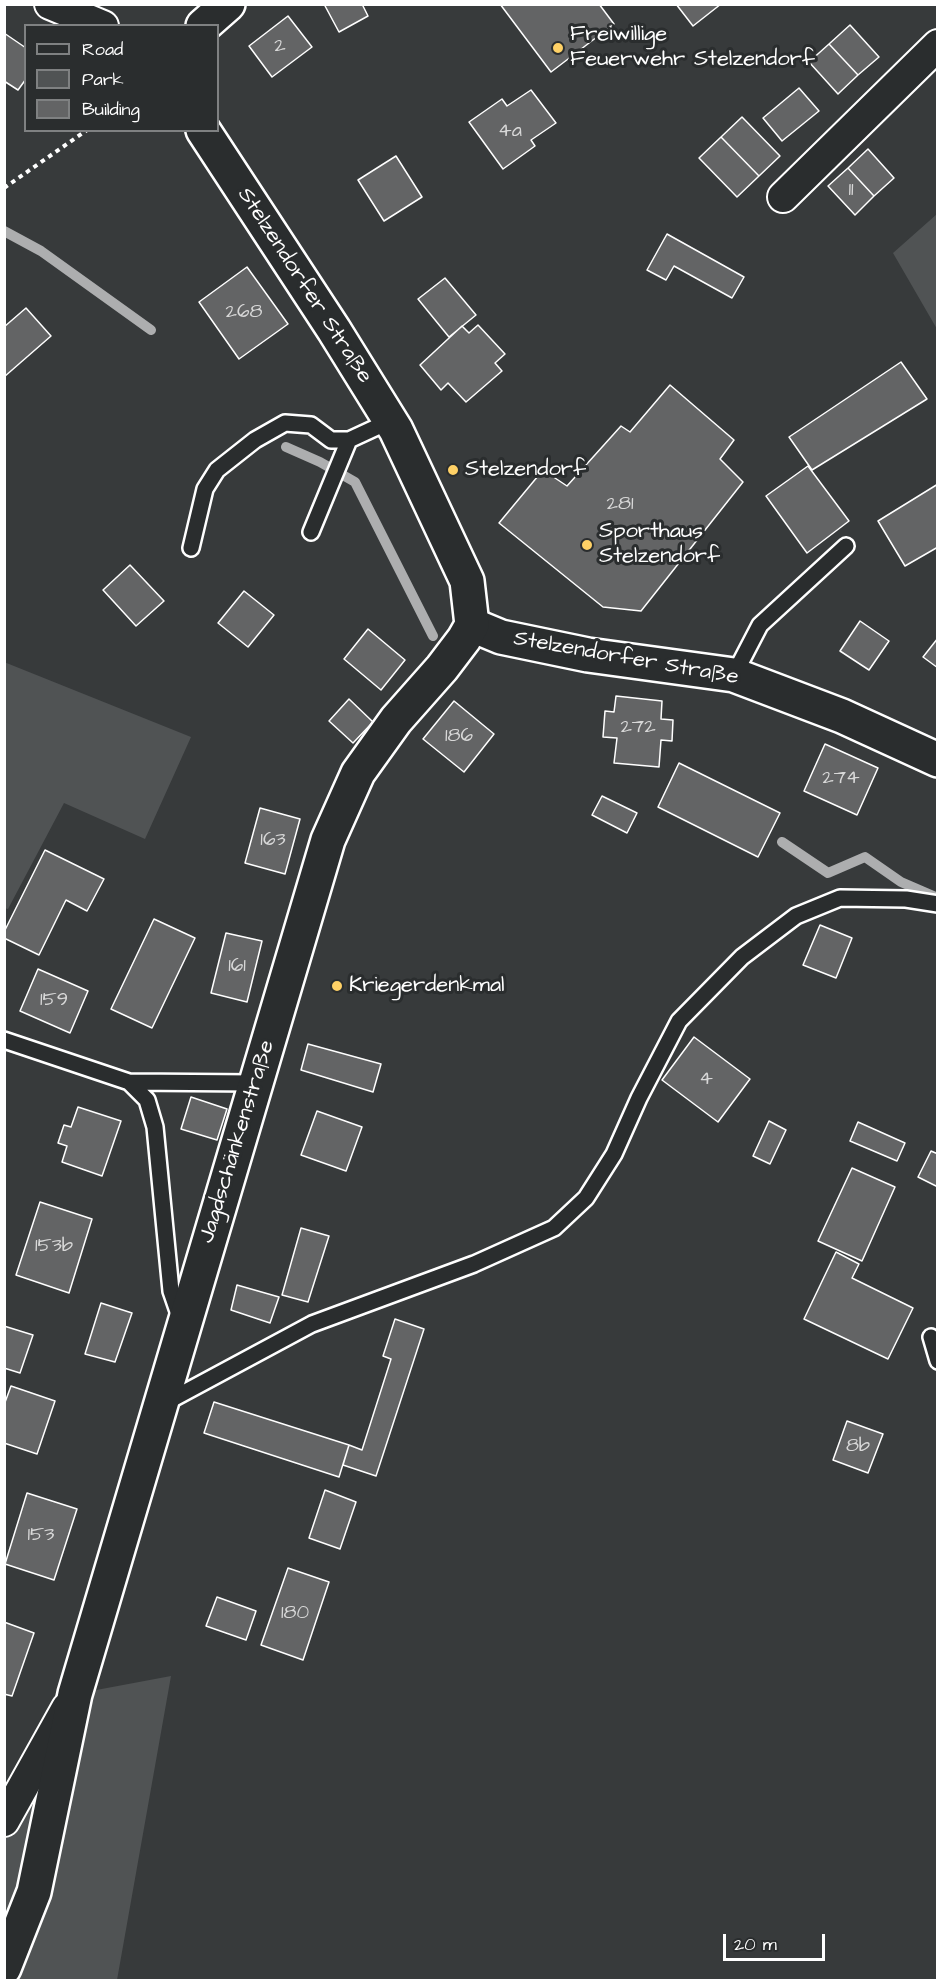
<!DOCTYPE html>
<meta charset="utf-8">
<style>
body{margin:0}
#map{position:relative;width:942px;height:1985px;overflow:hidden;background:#373a3b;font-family:"Architects Daughter",sans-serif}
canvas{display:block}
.frame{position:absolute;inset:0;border:6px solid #fff;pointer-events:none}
.legend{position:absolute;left:24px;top:24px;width:195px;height:108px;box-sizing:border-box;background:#2a2d2e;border:2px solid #7f8182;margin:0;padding:8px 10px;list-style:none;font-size:18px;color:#fff}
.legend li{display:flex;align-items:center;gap:12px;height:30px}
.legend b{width:30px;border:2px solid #7f8182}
.scale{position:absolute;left:723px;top:1934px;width:102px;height:27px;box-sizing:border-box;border:3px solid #fff;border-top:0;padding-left:8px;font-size:18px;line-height:21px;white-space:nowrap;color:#fff;-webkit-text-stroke:4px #2a2d2e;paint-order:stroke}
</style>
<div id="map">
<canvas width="942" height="1985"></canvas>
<div class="frame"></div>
<ul class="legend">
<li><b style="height:8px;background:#2a2d2e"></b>Road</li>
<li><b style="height:16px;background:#505354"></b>Park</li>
<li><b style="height:16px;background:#636465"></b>Building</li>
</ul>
<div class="scale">20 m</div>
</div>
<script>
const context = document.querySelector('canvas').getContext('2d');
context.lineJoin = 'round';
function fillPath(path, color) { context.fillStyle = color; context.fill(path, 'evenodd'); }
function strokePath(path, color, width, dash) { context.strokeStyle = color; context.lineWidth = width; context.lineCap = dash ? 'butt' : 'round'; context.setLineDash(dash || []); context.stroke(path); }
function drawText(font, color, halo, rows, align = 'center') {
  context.font = font + ' "Architects Daughter",sans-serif'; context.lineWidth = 6; context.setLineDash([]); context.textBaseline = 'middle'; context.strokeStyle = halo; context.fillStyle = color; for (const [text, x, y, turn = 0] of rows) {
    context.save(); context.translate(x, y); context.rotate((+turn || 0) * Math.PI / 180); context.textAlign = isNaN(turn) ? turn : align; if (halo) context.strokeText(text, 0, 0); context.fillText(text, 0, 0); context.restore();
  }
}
const green = new Path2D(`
 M937,214v115l-44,-76z
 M4,662l187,75 -46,102 -81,-36 -56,106 -4,-1z
 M171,1676l-54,304h-112v-159l70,-127z`);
const stream = new Path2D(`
 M4,231l37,20 110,79
 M286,447l34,15 35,20 78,154
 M782,842l46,31 37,-16 36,25 37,16`);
const building = new Path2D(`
 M324,4h38l6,12 -29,16z
 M500,4h99l15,20 -63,48z
 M676,4h45l-28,22z
 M288,16l24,31 -40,30 -23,-31z
 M850,25l29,32 -21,18 -29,-31z
 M4,33l22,15v31l-8,11 -14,-9z
 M829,44l29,31 -20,19 -29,-32z
 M799,88l20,23 -37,30 -19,-23z
 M531,90l25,33 -25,17 4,6 -32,23 -34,-47 33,-23 5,7z
 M742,117l38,39 -21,20 -38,-39z
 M721,137l38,39 -22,21 -38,-39z
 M868,149l26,29 -20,18 -26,-28z
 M396,156l26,41 -38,24 -26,-41z
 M848,168l26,28 -19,19 -27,-29z
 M667,234l77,43 -12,21 -58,-32 -8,14 -19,-10z
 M247,267l41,57 -49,35 -40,-57z
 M445,278l31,37 -27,22 -31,-38z
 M26,308l25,28 -47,41v-50z
 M478,325l27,29 -10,9 7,8 -36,31 -18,-19 -7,7 -21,-25 42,-39 7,7z
 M901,362l26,37 -115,71 -23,-33z
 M670,385l64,55 -14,19 23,23 -102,129 -38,-4 -104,-84 44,-53 24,16 54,-60 9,6z
 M808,466l41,55 -42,32 -41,-57z
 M938,484v63l-33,19 -27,-45z
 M130,565l34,36 -28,25 -33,-36z
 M244,591l30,24 -26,32 -30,-24z
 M860,621l29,20 -20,29 -29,-19z
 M368,629l37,31 -24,30 -37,-31z
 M938,638v30l-15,-11z
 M616,696l46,5 -1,18 12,1 -1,21 -11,-1 -2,27 -45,-4 3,-25 -14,-1 2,-26 9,1z
 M349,699l24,23 -20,21 -24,-22z
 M454,701l40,33 -30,38 -41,-33z
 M825,744l53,24 -21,47 -53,-24z
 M679,763l101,50 -22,44 -100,-50z
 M602,796l35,17 -10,20 -35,-18z
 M260,808l40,11 -15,55 -40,-11z
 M45,850l59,29 -17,32 -21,-11 -27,55 -35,-17v-6z
 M154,919l41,19 -43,90 -41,-19z
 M820,925l32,13 -16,40 -33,-13z
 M226,933l36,8 -15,61 -36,-9z
 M38,969l50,22 -18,42 -50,-22z
 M694,1037l56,42 -32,43 -56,-42z
 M308,1044l73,20 -8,28 -72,-22z
 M191,1097l36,12 -10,31 -36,-11z
 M78,1107l43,14 -19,55 -40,-14 5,-16 -9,-3 6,-18 7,2z
 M317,1111l45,16 -16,44 -45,-16z
 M769,1121l17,9 -16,34 -17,-8z
 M858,1122l47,21 -8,18 -47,-20z
 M931,1151l7,3v33l-20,-10z
 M852,1168l43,19 -33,74 -44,-20z
 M40,1202l52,17 -23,74 -53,-18z
 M301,1228l28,8 -21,66 -26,-7z
 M836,1252l23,12 -7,14 61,30 -25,51 -84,-40z
 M237,1285l42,12 -9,26 -39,-13z
 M101,1303l31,10 -17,49 -30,-8z
 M395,1319l29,10 -48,147 -33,-11 6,-20 13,5 29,-91 -8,-3z
 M4,1326l29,9 -13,38 -16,-5z
 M11,1386l44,15 -18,53 -33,-11v-38z
 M214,1402l135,43 -10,32 -135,-44z
 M847,1421l36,13 -15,39 -35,-13z
 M325,1490l31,12 -16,47 -31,-11z
 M27,1493l50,16 -23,71 -49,-16z
 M288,1568l41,14 -26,78 -42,-15z
 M217,1597l39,14 -10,29 -40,-14z
 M4,1622l30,11 -22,63 -8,-2z`);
const path = new Path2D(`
 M4,188l83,-58`);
const service = new Path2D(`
 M311,532l38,-92
 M191,548l14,-59 12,-19 38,-30 30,-17 26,2 20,15h18l41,-19
 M734,675l26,-50 86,-79
 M4,1040l125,42 18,18 8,27 16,164 10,29
 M129,1082l126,1
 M931,1337l7,24
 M165,1403l147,-79 162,-60 80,-36 32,-30 28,-44 25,-56 40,-77 63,-64 54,-41 44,-18 66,1 32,5`);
const minor = new Path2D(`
 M50,4l53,22
 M783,197l155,-152
 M4,1821l63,-113`);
const tertiary = new Path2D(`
 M472,625l29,12 87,18 146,20 108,41 96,44`);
const secondary = new Path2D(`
 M203,26l25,-22
 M4,1968l30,-76 41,-198 253,-854 30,-67 38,-53 46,-52 22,-29 8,-14 -5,-44 -71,-151 -62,-100 -131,-200`);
const markers = [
 [558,48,6,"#ffd166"],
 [453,470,6,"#ffd166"],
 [587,545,6,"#ffd166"],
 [337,986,6,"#ffd166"]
];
const numberNames = [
 ["2",280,47],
 ["4a",510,132],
 ["11",851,191],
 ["268",244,313],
 ["281",620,505],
 ["272",638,728],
 ["186",459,737],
 ["274",841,779],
 ["163",273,841],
 ["161",237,967],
 ["159",54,1001],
 ["4",706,1080],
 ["153b",54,1247],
 ["8b",858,1447],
 ["153",41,1536],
 ["180",295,1614]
];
const poiNames = [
 ["Freiwillige",570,35],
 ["Feuerwehr Stelzendorf",570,60],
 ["Stelzendorf",465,470],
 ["Sporthaus",599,532],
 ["Stelzendorf",599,557],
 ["Kriegerdenkmal",349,986]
];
const streetNames = [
 ["Stelzendorfer Straße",304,286,57],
 ["Stelzendorfer Straße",626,659,10],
 ["Jagdschänkenstraße",238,1142,-73]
];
fillPath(green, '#505354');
strokePath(stream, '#adaeaf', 10);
fillPath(building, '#636465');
strokePath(building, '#fff', 1.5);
strokePath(service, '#fff', 20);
strokePath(minor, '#fff', 34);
strokePath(tertiary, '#fff', 38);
strokePath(secondary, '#fff', 38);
strokePath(path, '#fff', 4, [4.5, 4.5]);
strokePath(service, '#2a2d2e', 15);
strokePath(minor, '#2a2d2e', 30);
strokePath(tertiary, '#2a2d2e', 33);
strokePath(secondary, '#2a2d2e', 33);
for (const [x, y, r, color] of markers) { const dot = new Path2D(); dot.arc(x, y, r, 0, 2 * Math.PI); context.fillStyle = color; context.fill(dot); strokePath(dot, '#2a2d2e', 2); }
drawText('20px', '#d8d8d8', null, numberNames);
drawText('22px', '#fff', '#2a2d2e', poiNames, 'left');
drawText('22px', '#fff', '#2a2d2e', streetNames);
</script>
